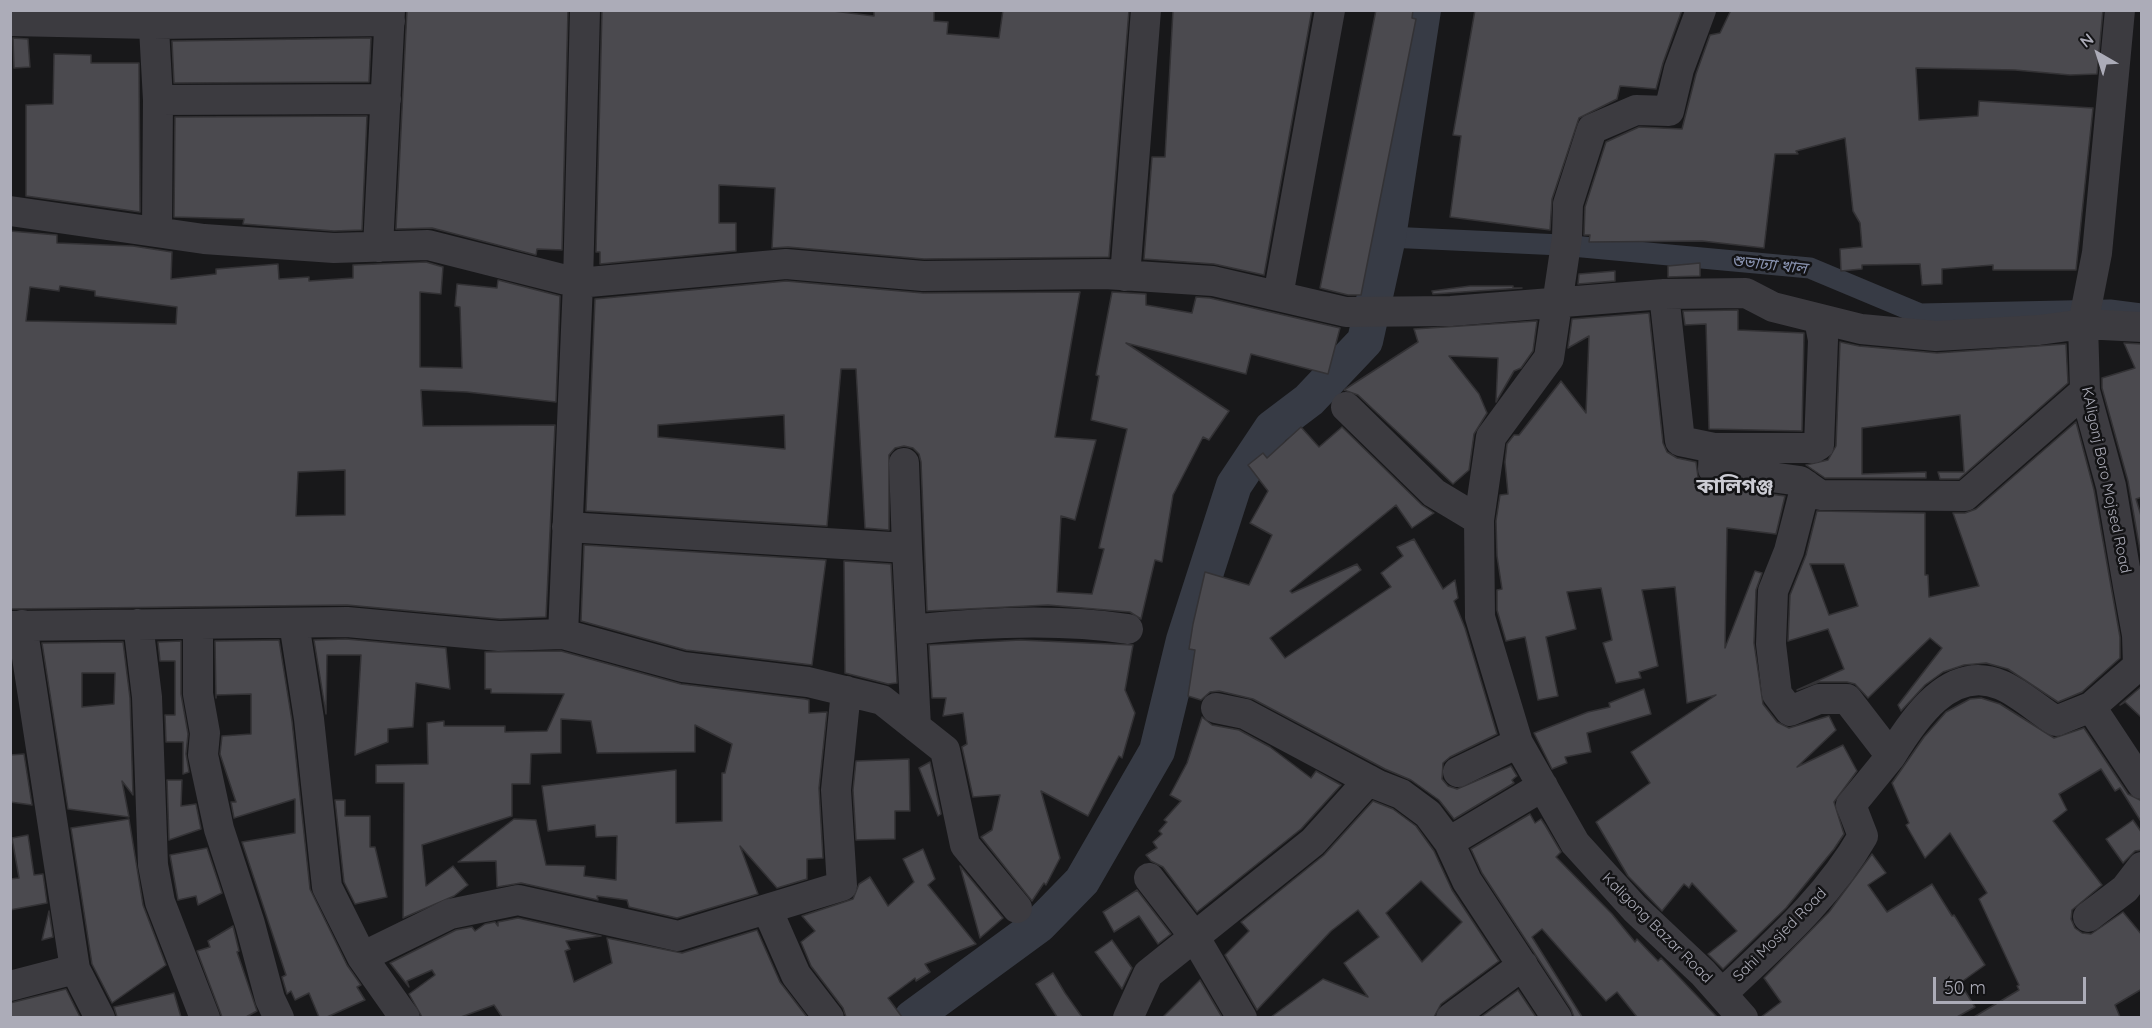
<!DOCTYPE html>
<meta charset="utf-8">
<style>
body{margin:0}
#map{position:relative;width:2152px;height:1028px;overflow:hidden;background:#18181a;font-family:Quicksand,sans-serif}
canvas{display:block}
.frame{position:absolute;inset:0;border:12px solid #acacb8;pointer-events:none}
.north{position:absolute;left:2068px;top:24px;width:60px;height:60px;-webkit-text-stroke:4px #131315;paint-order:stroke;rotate:321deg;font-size:16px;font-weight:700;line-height:24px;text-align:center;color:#acacb8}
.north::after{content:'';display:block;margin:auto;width:21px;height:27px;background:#acacb8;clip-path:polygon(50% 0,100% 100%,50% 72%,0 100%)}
.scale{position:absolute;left:1933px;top:977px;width:153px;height:27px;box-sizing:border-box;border:3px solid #acacb8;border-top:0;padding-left:8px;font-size:18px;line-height:21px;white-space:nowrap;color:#acacb8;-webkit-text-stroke:4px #131315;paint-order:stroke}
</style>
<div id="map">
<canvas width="2152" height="1028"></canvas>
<div class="frame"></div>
<div class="north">N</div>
<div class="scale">50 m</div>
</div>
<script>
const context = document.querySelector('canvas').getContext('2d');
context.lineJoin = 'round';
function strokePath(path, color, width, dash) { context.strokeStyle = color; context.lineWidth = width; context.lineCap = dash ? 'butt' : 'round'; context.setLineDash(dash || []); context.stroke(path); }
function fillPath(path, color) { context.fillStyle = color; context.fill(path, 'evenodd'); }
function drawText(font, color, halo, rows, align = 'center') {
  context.font = font + ' Quicksand,"Noto Sans Bengali",sans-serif'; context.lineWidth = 5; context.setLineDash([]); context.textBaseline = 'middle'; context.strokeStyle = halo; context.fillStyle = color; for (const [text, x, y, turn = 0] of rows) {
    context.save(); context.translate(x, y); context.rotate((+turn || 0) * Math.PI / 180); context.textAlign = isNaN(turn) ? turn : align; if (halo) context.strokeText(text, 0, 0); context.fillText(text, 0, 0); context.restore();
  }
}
const canal = new Path2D(`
 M1388,237l173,8 249,23 110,46 190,-4 31,4`);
const river = new Path2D(`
 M912,1018l127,-93 43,-44 75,-130 27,-111 50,-155 38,-57 37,-28 56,-59 23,-104 35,-227`);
const building = new Path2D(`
 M407,10h161l-6,240 -25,-1 -1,6 -104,-27 -36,1z
 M602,10h223l49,6v-6h60v11l14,1 -1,12 52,4 4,-28h126l-20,247 -185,2 -136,-12 -16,1 3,-60 -56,-3v38h17v28l-136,13v-12h-4z
 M1173,10h139l-48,265 -50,-11 -70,-5 8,-102h13z
 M1376,10h37l-1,8 4,1 -55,276h-13l-28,-7z
 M1475,10h207l-19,53 -7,26 -36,-3 -3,13 -38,19 -27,81 -2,31 -100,-13 11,-81 -8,-1z
 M1731,10h372l-6,64 -27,1 -55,-5 -99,-2 3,52 59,-4 1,-15 114,7 -17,162h-83v-5l-51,4v15l-20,1 -2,-21 -58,1v4l-21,2 -1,-22 22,-2 -2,-24 -7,-12 -8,-73 -49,13 2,3h-23l-11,94 -62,-7 -113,1 1,-7h-6l1,-28 21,-65 33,-15 43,2 14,-55 14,-39 10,-2z
 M13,38l15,1 2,28 -16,1z
 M371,38l-2,44 -195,1 -2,-42z
 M54,54l37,1v8h48l1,149 -114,-16v-91l27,-1z
 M367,116l-5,114 -28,1 -91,-7 1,-5 -70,-2 1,-100z
 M10,231l47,4v8l76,3 39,6 -1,27 45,-5v-5l62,-5 1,15 30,-2v4l44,-3v-13l73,-3 17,5 -2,27 -21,-2v75l42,1 -2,-61 -5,-1 2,-22 40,4 1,-8 62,16 -4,106 -89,-10 -46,-2 2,36 132,-1 -9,192 -46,2 -153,-14 -337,4zM60,286l35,5v5l82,11 -1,17 -150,-3 4,-34 29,4zM345,470v45l-49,1 2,-44z
 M1700,263v13l-32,1v-11z
 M1615,271v10l-37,3 1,-10z
 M786,281l137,12 157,-1 -25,145 41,3 -21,80 -14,-4 -4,76 35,2 12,-45 -5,-1 28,-119 -36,-9 8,-44 -3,-1 16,-83 34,2v11l46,8 4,-16 14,1 130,30 -12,46 -77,-20 -5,20 -120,-31 103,68 -20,29 -6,-3 -30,58 -11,67 -7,-2 -14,59 -11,-7 -82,-7 -121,6 -6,-149 -2,-8 -6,-6 -9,-2 -9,2 -6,7v75l-24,-2 -9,-159h-15l-14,157 -241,-15 9,-212zM784,415l1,34 -127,-12v-12z
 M1470,286h43v2h9l-89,6 -1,-3z
 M1738,310v20l66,3 -2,98 -93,-2 -3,-105 -21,1 -2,-14z
 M1649,313l14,130 4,9 10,6 19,4 2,15 12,9 75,10 -9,38 -49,-6 -2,120 30,-77 7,2 -6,17 -2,53 9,61 14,18 12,6 40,-12 7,14 -39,37 46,-22 14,26 -23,31 10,32 -10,15 -48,59 -63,61 -15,-15 29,-23 -45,-48 -3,5 -5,-4 -22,27 -34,-35 -32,-54 54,-39 -19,-31 85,-57 -29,8 -12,-116 -33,3 16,76 -19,6 2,6 -25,5 -13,-40 9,-3 -11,-52 -34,4 9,37 -30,8 12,59 -20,4 -13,-63 -19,4 -9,-31v-20l5,-1 -5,-33 -1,-35 4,-26 8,-1 -3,-32 2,-18 7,-9h5l42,-54 25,32 3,-77 -21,12 4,-29z
 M1537,321l-4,30 -12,17 -7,3 -18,31 2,-44 -49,-2 30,38 8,19 -13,21 -5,36 -16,14 -95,-89 -14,-5 74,-48 -4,-13z
 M1840,342l19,4 78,7 129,-9 2,39 -109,96h-19l-2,-7h26l-4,-57 -98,13v46l64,-2v6h-101l-19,-13 22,-5 8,-14z
 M2124,343l18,1v153l-6,2 6,20v43l-14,-81 -26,-93v-10l33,-10z
 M2076,422l18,68 26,147v21l-38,34 -24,10 -50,-33 -22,-6 -22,2 -21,7 -18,13 -24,26 -3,-6 44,-57 -12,-10 -62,60 -13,-14 -8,-2h-28l-22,8 47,-21 -16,-40 -40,12 2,-46 16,-40 11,-44 108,2v62h3l1,22 50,-11 -26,-73h12l11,-4zM1810,564h34l14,42 -29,9z
 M1301,427l18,20 23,-20 80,78 12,8 -22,15 -16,-23 -106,86 2,2 65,-29 4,6 -91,68 15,20 106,-71 -10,-14 22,-17 -6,-9 17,-8 29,50 12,-9 3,18 -4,3 11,27 32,106 -47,23 -7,6 -1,16 6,7 9,3 54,-23 6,10 -5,4 2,3 -60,36 -15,-19 -28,-20 -26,-11 -132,-70 -34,-8 -9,1 -9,8 -13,-4 7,-46 -6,-1 4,-25 12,-52 44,13 23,-50 -22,-12 18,-32 -20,-26 15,-12 4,5z
 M584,545l242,15 -14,105 -126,-15 -105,-29z
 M844,561l47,3 6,119 -9,1 -43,-11z
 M346,639l100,9 4,41 -34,-6 -3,44 -25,2v13l-33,13 6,-100h-34l-1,59 -12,-74z
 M279,640l13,81 18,168 37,76 14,20 -4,2 8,13 -38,17h-8l-10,-24 -14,7 -4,-9 -4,3 -5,-17 4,-2 -44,-133 53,-9v-34l-61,19 -3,-16h5l-16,-48 2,-18 29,-2v-40l-35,1v3l-1,-57z
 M1020,640l113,5 -8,45 10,23 -13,45 -3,-2 -31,60 -47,-25 19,67 -14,27 -2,-2 -12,18 -51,-64 11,-7 8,-35 -27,2 -11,-50 5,-3 -4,-31 -20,3 3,-18h-14l-3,-53z
 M181,641v53l7,40 -2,20 3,18 -6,2v-32h-17l-1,-27h10v-54h-15l-2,-19z
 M123,642l7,56 3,97 -11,-14 7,36 -61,-8 -26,-166zM82,673h33l-1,31 -32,3z
 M561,651l120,33 124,15 4,1v13l18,-1 -8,76 4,70 -16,1v20l-30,9 -37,-42 18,48 -81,24 -48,-11 -2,-7 -30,-4 1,4 -77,-17 -24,4 -1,-26 -38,1 56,-43 22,1 10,45 39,1 -1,10 32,4 1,-44 -21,1 -1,-12 -47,6 -6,-45 134,-16v53l46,-2v-48h3l7,-29 -37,-19v27l-98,1 -6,-32 -30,-2v34l-30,1 -1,30h-18v32l-90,29 4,41 27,-20 15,19 -14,11 -51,22 1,-135h-28v-18l52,-1 -1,-41 17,-2v5h61v6l42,-1 17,-37 -73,-1v-4h-6v-37z
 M2142,686v32l-17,-16 -5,3z
 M1644,689l7,25 -64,19 4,19 -26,5 2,6 -15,6 -18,-36 54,-21 22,-5 -1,-4z
 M1981,698l19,6 54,34 30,-10 44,66 14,7v22l-22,-35 -5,3 -14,-22 -42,25 8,16 -14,11 49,64 -30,25 -1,9 4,9 7,5 9,1 32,-22 19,23v54l-27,16 5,12h-146l45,-27 -2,-4 2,-1 -40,-86 8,-6 -37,-60 -25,25 -19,-33 3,-2 -17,-40 32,-46 22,-25 24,-13z
 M1202,717l10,8 27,5 31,17 41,31 5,-7 25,14 -40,44 -104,83 -34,-45 -12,-6 -5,-6 11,-7 -4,-6 9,-8 -3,-3 8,-9 -3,-2 17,-19 -11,-6 17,-32z
 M24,754l8,51 -22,-3v-47z
 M909,759l1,52h-15v28l-39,1 -3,-50 3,-29z
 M930,762l11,52 -3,2 -19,-48z
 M167,780h15l-1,26 15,-2 5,25 -32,11z
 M335,800h10v16h25v31h5l12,50 -32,7 -11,-22z
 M1373,801l20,8 23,17 18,25 18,39 47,71 -58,43 -7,13h-163l52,-38 45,18 -24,-34 35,-26 -21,-27 -27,21 -74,79 -32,-55 24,-24 -8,-9 83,-67zM1421,881l41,41 -40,40 -36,-49z
 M1530,814l5,9 6,-4 4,6 16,27 -5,5 56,57 23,28 2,-3 21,22 3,-3 56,59h-80l-20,-25 -11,9 -64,-72 -10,8 50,80h-8l-3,-8 -89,-136 -11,-24z
 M129,819l14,86 23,60 -54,38 -20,-39 -21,-136z
 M2133,820l9,13v17l-7,1 -12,12 -17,-24z
 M28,835l6,40 9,-1 4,29 -37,7v-31l9,-1 -7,-40z
 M207,848l15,45 -24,12 -2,-9 -18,4 -8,-45z
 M923,849l12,30 -7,6 48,59 -51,20 5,8 -14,9 -1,-3 -27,20 14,19h-56l-3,-9 -32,-42 -10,-24 14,-11 -13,-15 51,-17 6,-15 11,-7 18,29 26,-24 -11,-23z
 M1872,854l14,19 -18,12 19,27 45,-28 20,32 2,-1 31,50 -25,18 15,24 -18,10h-196l20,-15 -17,-24 65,-66z
 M960,866l43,52 -23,20z
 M1137,890l34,44 -13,10 -19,-28 -25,16 -11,-20z
 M49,911l4,26 -11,3z
 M518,918l83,18 -35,5 4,8 -5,2 9,31 38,-19 -5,-25 75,15 75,-23 23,52 27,35h-305l-8,-12 -33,12h-39l-13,-23 26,-19 -3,-5 -25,11 2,6 -19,-24 66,-33 16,-3 3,4 10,-7 10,-2 3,4v-4z
 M233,926l6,25 -2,1 20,59 -11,6h-24l-25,-66 13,-4 -2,-6z
 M1112,940l20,28 -10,21 -27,-37z
 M1053,973l12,20 17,24h-25l-21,-33z
 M1200,980l22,37h-59z
 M66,989l14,28h-70v-14z
 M1518,990l18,27h-55z
 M174,993l7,24h-64l-3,-10z`);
const minor = new Path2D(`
 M153,10l5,90 -1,131
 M1701,10l-22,59 -10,42 -33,-1 -44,19 -24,75 -1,33 -18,121 -58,79 -12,83 1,97 38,126 57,100 60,66 68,64 40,45
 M2120,10l-23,243 -14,71 2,67 26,95 17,100 14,-5
 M10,21l143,3 237,-3
 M158,100l228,-1
 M10,211l194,28 130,9 94,-3 150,38 208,-19 137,12 182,-2 108,7 133,31 105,-1 213,-17 82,-1 27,14 88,22 75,7 103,-6 44,-6 59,3
 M378,247l12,-237
 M1125,276l21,-266
 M1664,294l16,147 34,7h100l5,-3 4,-105 -4,-21
 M1278,296l52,-286
 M1346,407l88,86 45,27
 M1714,448l-1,21 87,12 20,14 145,1 120,-105
 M1806,485l-17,66 -16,40 -2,53 6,50 13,17 29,-12h28l44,57c22,-36 59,-93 110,-71 19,8 37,25 55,36l35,-14 47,-41 -1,-31 -9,-49
 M567,527l340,21 -3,-85
 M907,548l9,179
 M294,623l15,96 18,168 35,70 43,61
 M138,624l9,73 6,168 7,37 45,116
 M198,624v70l7,39 -2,22 16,74 31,95 20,75 9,19
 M10,626l337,-4 152,14 64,-2 120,33 125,15 74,18 63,50 20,95 52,63
 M911,630c71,-8 146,-12 217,-1
 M563,634l15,-351 7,-273
 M2091,707l51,77
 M1216,708l29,6 133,71 23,9 27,20 21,28 18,39 90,137
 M1458,772l60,-29
 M1449,842l94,-56
 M1149,878l45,58 48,82
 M767,909l29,66 33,43
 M2088,917l37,-28 17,-22
 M362,957l88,-43 68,-14 160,36 164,-50 -6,-96 10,-99
 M75,969l25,49
 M10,986l65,-17 -53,-344
 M1722,994c52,-50 105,-95 141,-158l-12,-31 40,-49
 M1128,1018l20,-44 165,-132 56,-62
 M1451,1018l72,-53`);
const streetNames = [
 ["KAligonj Boro Mojsed Road",2106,480,78],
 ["Kaligong Bazar Road",1657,928,45],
 ["Sahi Mosjed Road",1780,935,-45]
];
const waterNames = [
 ["শুভাঢ্যা খাল",1769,265,6]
];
const districtNames = [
 ["কালিগঞ্জ",1735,487]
];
strokePath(canal, '#373b45', 21);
strokePath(river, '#373b45', 36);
fillPath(building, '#4b4a4f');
strokePath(building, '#333235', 1.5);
strokePath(minor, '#3c3b40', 30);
drawText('15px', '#acacb8', '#131315', streetNames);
drawText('italic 16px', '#8791ae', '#131315', waterNames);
drawText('bold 21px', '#ccccd4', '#131315', districtNames);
</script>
